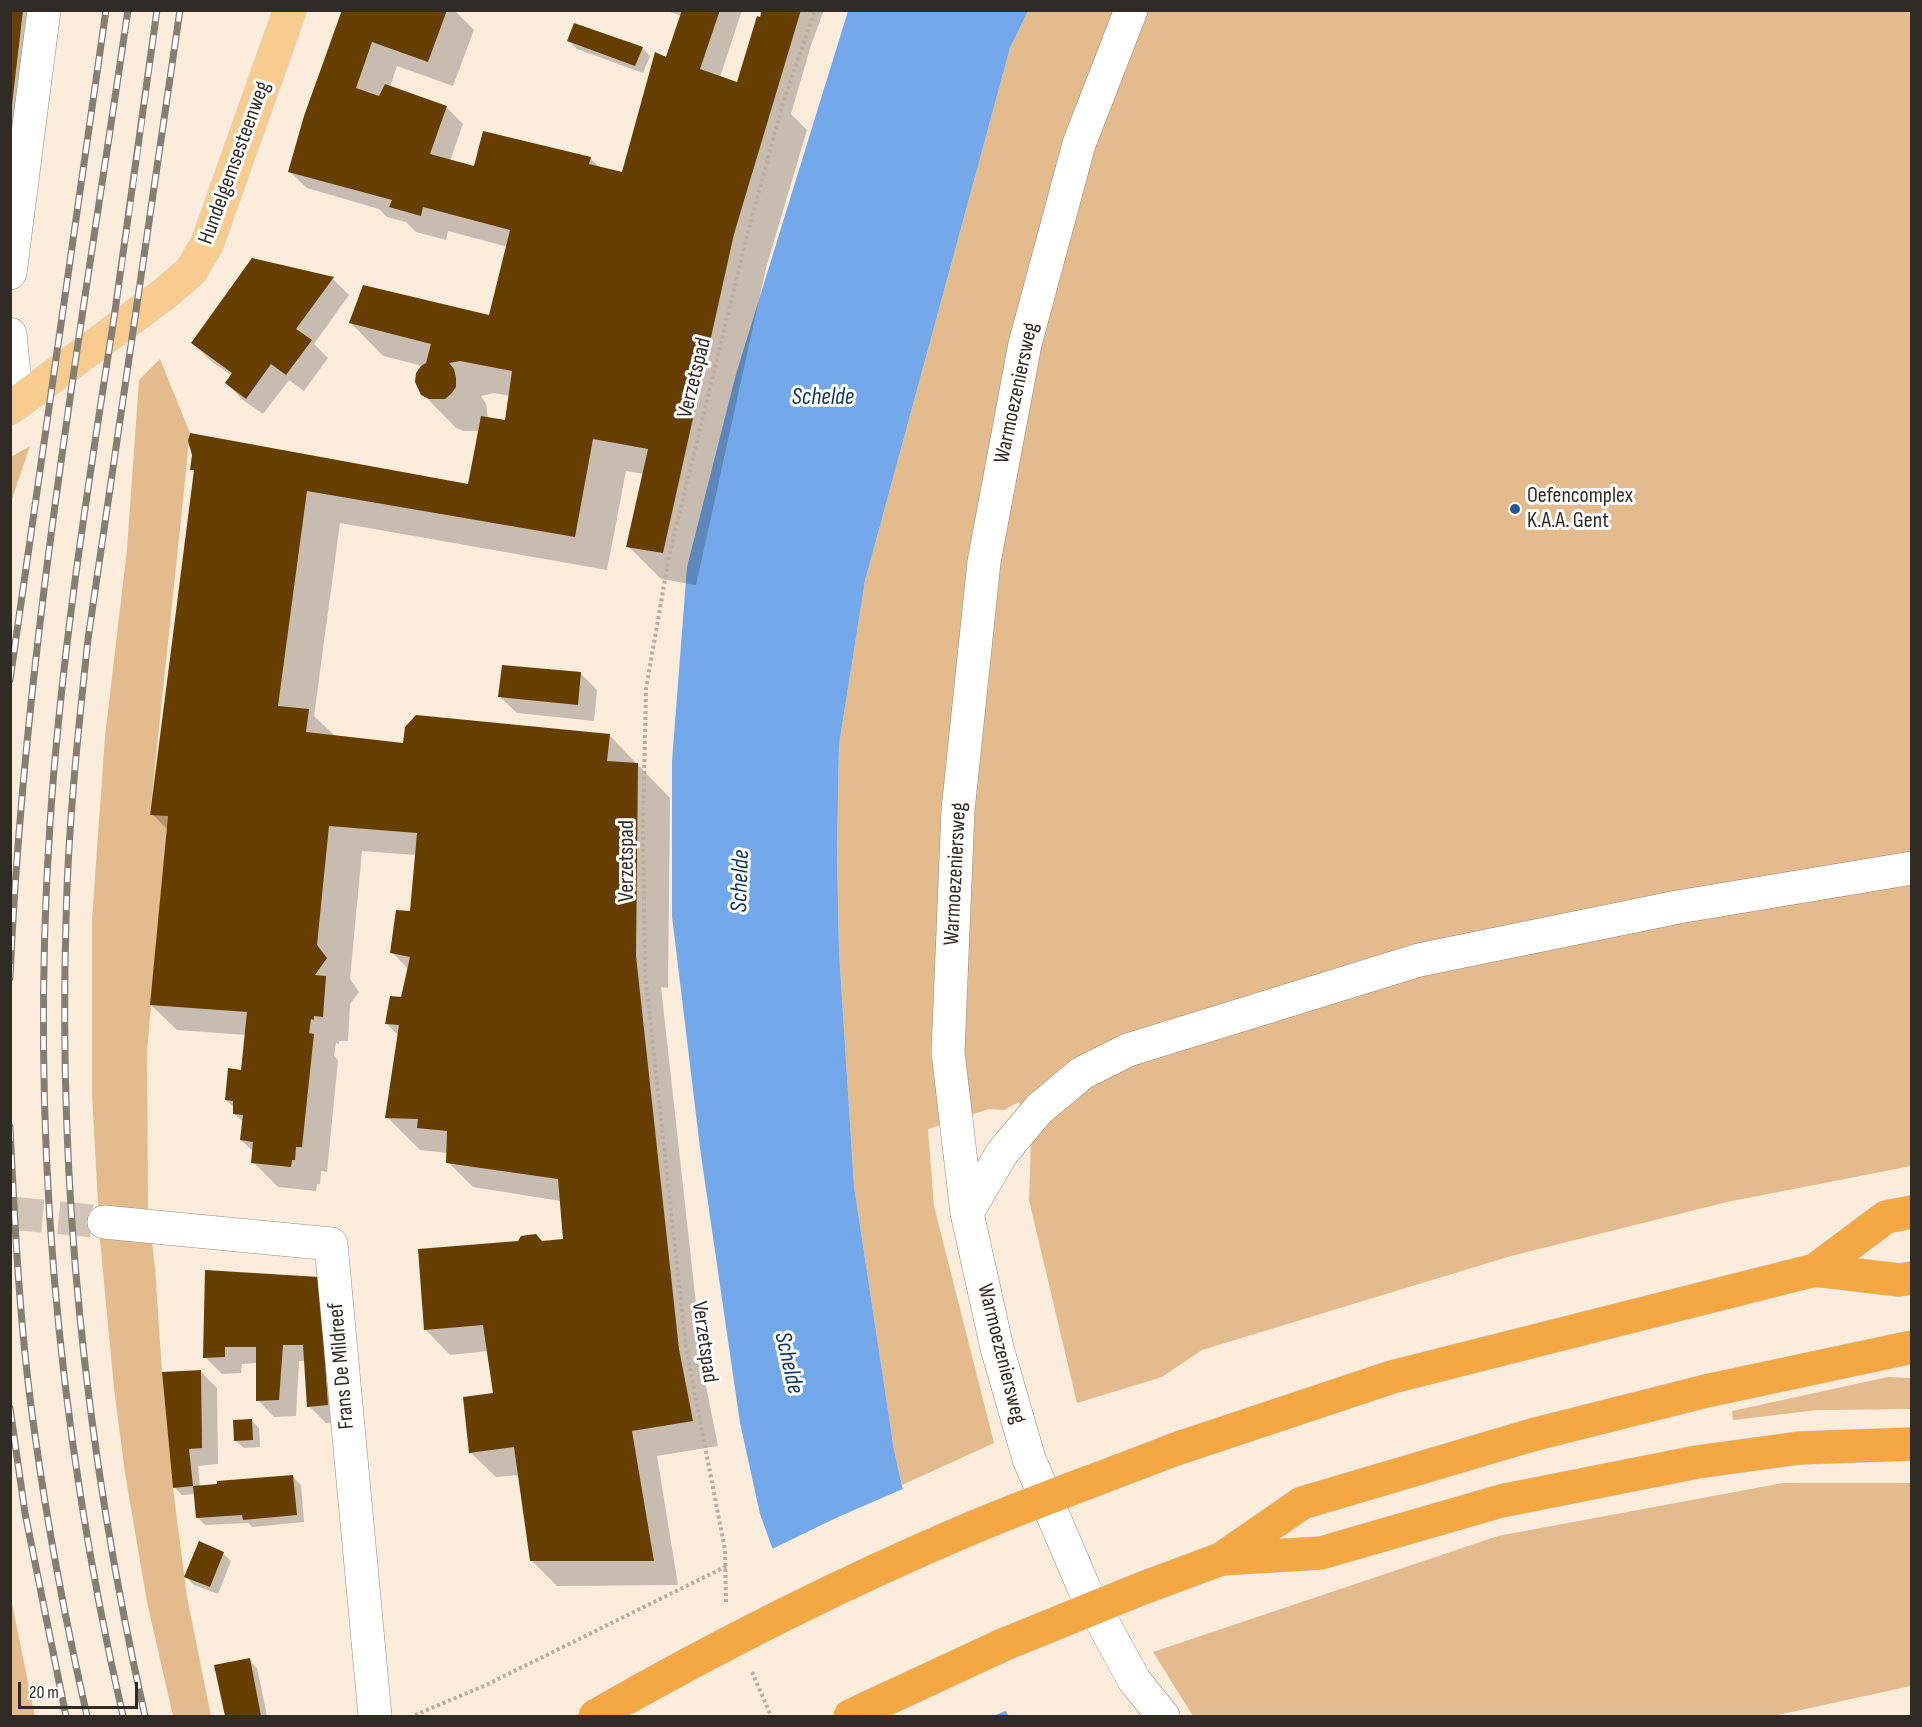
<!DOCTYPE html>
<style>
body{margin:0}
#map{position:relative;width:1922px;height:1727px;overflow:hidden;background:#fbecdc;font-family:"Sofia Sans Condensed",sans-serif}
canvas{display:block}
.frame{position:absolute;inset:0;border:12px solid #302b25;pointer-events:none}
.scale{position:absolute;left:18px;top:1682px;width:120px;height:27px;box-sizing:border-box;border:3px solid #302b25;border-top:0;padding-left:8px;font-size:18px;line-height:21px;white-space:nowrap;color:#302b25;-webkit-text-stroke:4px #fff;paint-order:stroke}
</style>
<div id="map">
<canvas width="1922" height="1727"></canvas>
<div class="frame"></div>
<div class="scale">20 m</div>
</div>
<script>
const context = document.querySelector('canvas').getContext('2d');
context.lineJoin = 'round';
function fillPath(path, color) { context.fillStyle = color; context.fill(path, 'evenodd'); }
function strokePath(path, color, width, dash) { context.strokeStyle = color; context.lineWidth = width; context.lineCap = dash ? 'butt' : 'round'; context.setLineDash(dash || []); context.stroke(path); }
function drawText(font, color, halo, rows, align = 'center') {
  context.font = font + ' "Sofia Sans Condensed",sans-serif'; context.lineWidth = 6; context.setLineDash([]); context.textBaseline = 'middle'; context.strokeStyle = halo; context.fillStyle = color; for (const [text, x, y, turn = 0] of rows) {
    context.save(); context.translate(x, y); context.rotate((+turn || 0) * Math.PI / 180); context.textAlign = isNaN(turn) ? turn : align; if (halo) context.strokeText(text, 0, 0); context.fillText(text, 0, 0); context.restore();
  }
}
const green = new Path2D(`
 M1028,11h883v1155l-184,36 -216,54 -309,94 -40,27 -85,26 -48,-203 2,-60 -12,-38 -15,8 -15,-1 -61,20 6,77 60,237 -92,42 -8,-35 -40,-264 -15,-235 -2,-100 2,-106 26,-164 145,-533z
 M160,359l30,74 -40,381 18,2 -21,235 1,158 7,58 7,105 11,116 14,109 24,119h-38l-26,-114 -22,-129 -11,-85 -14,-148 -8,-147v-173l13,-183 22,-188 12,-169z
 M30,446l-19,56v-45z
 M1888,1377l23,1v31l-94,1 -84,10 -1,-9z
 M1783,1483h128v203l-138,30h-580l-40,-64 345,-116z
 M11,1599l24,117h-24z`);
const water = new Path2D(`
 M848,11h180l-18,37 -145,533 -26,164 -2,106 2,100 15,235 40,264 13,58 35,87 56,105 11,16h-176l-73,-202 -20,-91 -40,-275 -28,-232v-155l15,-194 49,-193z`);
const pier = new Path2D(`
 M905,1488l5,19 35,86 55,106 8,11 -15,6h-163l-60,-166 68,-33z`);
const shadow = new Path2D(`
 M10,10h31l-31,271z
 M344,10h110l20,20 -21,56 -56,-20 -7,21 56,20 17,17 -13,37 29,8 111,-11 11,11 22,5 58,-158 -16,-6h77l-22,67 18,7 26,-74h60l-13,35 -20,69 16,16 -41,138 -70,317 -35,-6 -33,-33 16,-72 -18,-3 -19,99 -267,-47 -26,193 20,19 71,9 12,-27 193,19 60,62 -2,190 -7,-1 43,389 14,70 -61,10 21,129 -121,1 -25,-25 -12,-86 -24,2 -26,-25 25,-57 -6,-44 -39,4 -25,-26 117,-87 23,-2 -4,-39 -88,-14 -25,-25v-9l-28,-3 -33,-33 12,-81 -13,-13 16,-24 6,-30 -16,-17 20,-39 4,-58 -54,-4 -12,128 9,13 -9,12 -2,37h-9v3l-3,-1 -2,13 4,4 -11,112 -6,-1 -1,13h-3l-1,7 -38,-4 -25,-25 1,-10 -13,-12 2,-18 -9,-9 1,-5 -9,-8 17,-29 3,-36 -69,-5 -26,-25 17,-175 -16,-16 43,-341 -4,-3 278,15 11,-54h-16l-8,-3 -33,-34v-28l-40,-10 -32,-33 139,-6 18,-70 -60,-16 -2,9 -30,-8 -10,-10 -19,-5 -8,-8 -72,-21 -17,-16zM494,393l16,3 -4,26 -18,-3 -2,-15 -5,-8z
 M569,41l73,7 8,8 -7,17 -66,-24z
 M253,259l80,20 16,16 -35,49 14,14 -24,33 -15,-11 -26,34 -20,-14 -17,-17 6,-7 -22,-16 -17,-17z
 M580,673l17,17 -3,31 -77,-8 -17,-16z
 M319,1278l25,144 -18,1 -17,-17 -3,-45h-7l-3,55 -22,1 -16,-17 -1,-37 -15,1 -1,9 -19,1 -17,-17z
 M200,1371l17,17 1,76 -20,2 2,21 93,-10 8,8 3,37 -52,5 -4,-4 -43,2 -8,-8 -2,-23 -13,1 -8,-8z
 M251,1420l8,8 1,19 -16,1 -9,-8z
 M223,1553l8,8 -13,33 -24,-9 -8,-8z
 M249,1660l8,8 10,48h-41l-10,-50z`);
const building = new Path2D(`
 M10,10h13l-11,95h-2z
 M342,10h105l-19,52 -56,-20 -16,46 23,8 6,-12 62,22 -17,48 44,12 9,-35 108,26 -2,7 33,8 33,-120 11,5 16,-47h38l-20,59 37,13 20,-66 3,1 2,-7h39l-67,224 -71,319 -37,-6 22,-98 -55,-10 -18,98 -268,-46 -29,215 31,3 -3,23 97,11 2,-16 11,-12 194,19 -3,27 31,2 -2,193 43,393 14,72 -61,10 22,130h-124l-16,-114 -45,6 -6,-56 30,-4 -10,-68 -59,5 -6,-81 100,-8 3,-5 15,-2 6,7 21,-2 -5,-60 -112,-16 1,-32 -30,-3 1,-9 -33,-1 14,-93 -14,-1 5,-28 11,1 9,-40 -20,-4 6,-43 14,1 7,-78 -88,-7 -12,119 10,13 -12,17 11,1 -3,41 -9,-1v4l-3,-1 -2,14 5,1 -12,113h-6l-1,13h-3l-1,7 -40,-4 2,-21 -13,-2 3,-25 -10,-1v-13l-8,-1 3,-32 13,2 6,-58 -97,-7 18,-189 -18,-1 44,-345h-4l2,-15 -4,-14 2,-8 278,51 13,-68 24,4 7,-49 -52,-10 -11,2 5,6 2,9v9l-5,7 -6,5h-16l-8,-4 -6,-13 1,-9 5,-7 5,-3 5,-19 -82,-21 14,-38 126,30 21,-85 -87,-23 -2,9 -32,-9 3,-7 -104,-28 16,-56z
 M574,23l69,24 -8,19 -68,-25z
 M252,258l82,19 -38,52 16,11 -26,35 -15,-11 -25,35 -21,-16 7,-10 -41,-30z
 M502,665l79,7 -3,33 -80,-8z
 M205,1270l114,7 9,128 -21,2 -4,-62h-20l-4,55 -23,1v-54h-31v10l-22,1z
 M201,1370l1,78 -13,1 4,37 -20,2 -11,-116z
 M252,1419l1,21 -19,1 -1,-21z
 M293,1475l4,40 -54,5 -1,-5 -46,3 -3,-32 24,-2v-3z
 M199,1541l25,11 -14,35 -26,-10z
 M250,1658l11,58h-36l-11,-51z`);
const minorTunnel = new Path2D(`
 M10,1213l94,9`);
const path = new Path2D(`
 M726,1602l-1,-52 -39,-202 -41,-376 -2,-142 3,-141 23,-133 79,-324 35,-129 32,-93
 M752,1672l19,44
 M415,1715l71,-30 241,-119`);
const minor = new Path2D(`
 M1131,10l-52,134 -54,200 -41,218 -26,248 -10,242 19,161 30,135 32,111 55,129 50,92 29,36
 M10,273l34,-263
 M10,334l7,69
 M967,1213l35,-60 37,-44 43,-36 46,-23 291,-90 259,-53 234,-39
 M104,1222l227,22 44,472`);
const major = new Path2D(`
 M10,408l153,-113 28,-24 16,-27 83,-234`);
const highway = new Path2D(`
 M1815,1270l71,-53 26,-5
 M1173,1450l219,-73 423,-107 84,10 13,-2
 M1221,1559l81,-56 230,-68 174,-44 206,-44
 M1221,1559l100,-6 180,-52 196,-39 102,-14 113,-4`);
const rail = new Path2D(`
 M10,680l96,-670
 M10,978c14,-325 71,-646 118,-968
 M10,1127c5,103 10,206 25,308 13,95 31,188 52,281
 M10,1408l15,105 41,203
 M123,1716c-67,-291 -93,-593 -73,-892 11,-169 38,-338 64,-506 15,-102 29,-205 43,-308
 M145,1716c-59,-261 -87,-527 -79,-795 2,-94 12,-189 22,-282l92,-629`);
const highwayBridge = new Path2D(`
 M595,1716c122,-70 249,-134 379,-189 65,-27 133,-51 199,-77
 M850,1716l155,-72 138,-56 78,-29`);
const markers = [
 [1515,509,6,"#255891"]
];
const streetNames = [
 ["Hundelgemsesteenweg",235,163,-70],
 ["Verzetspad",695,378,-76],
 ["Warmoezeniersweg",1017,393,-78],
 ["Verzetspad",627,861,-90],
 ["Warmoezeniersweg",956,874,-87],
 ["Verzetspad",704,1342,82],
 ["Warmoezeniersweg",1001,1354,76],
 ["Frans De Mildreef",342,1366,-95]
];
const poiNames = [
 ["Oefencomplex",1527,496],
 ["K.A.A. Gent",1527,521]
];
const waterNames = [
 ["Schelde",823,398],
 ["Schelde",741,881,-88],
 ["Schelde",788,1363,77]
];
fillPath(green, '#e4bb8c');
fillPath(water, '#73a9ea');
fillPath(pier, '#fbecdc');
fillPath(shadow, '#0003');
fillPath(building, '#663e00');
strokePath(minorTunnel, '#d2c5b7', 33, [33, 16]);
strokePath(minor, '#97897a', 34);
strokePath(major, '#d6d5d3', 34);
strokePath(highway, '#d6d5d3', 34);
strokePath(path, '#b9ada1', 4, [3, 3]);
strokePath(minor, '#fff', 33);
strokePath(major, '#f8cb8f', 33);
strokePath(highway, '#f3a844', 33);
strokePath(rail, '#877e73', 7);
strokePath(rail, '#fff', 4.5, [14]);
strokePath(highwayBridge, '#d6d5d3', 34, []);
strokePath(highwayBridge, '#f3a844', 33);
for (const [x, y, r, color] of markers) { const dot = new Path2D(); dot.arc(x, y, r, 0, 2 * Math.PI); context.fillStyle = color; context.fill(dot); strokePath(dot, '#fff', 2); }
drawText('22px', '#302b25', '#fff', streetNames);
drawText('22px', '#302b25', '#fff', poiNames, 'left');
drawText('italic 24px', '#0c335c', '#fff', waterNames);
</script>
